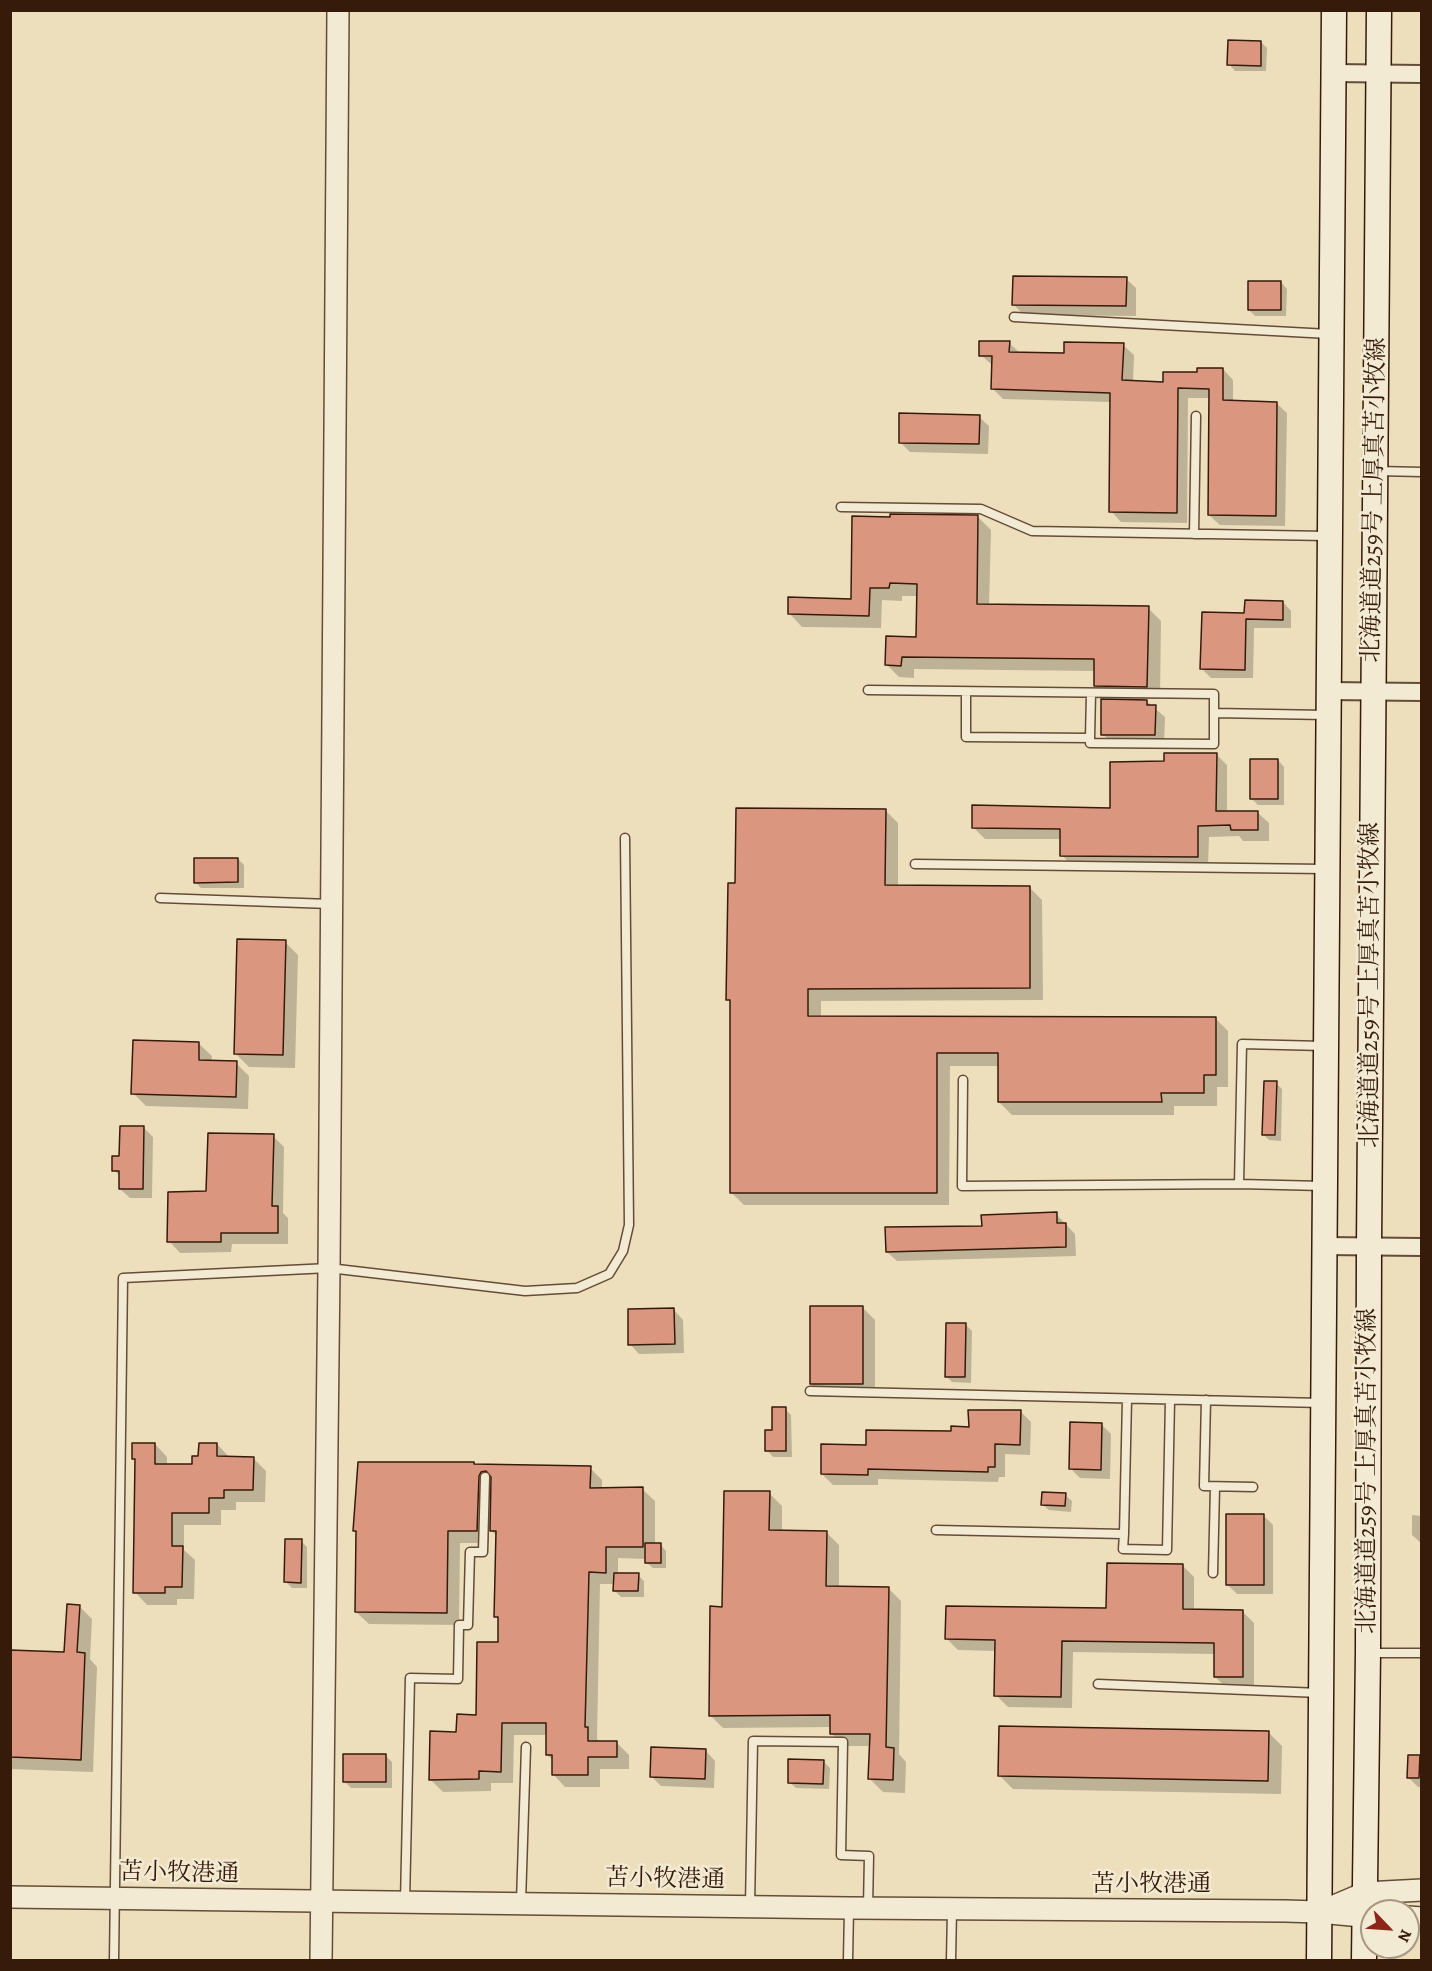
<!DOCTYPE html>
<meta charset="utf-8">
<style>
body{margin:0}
#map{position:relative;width:1432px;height:1971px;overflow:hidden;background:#eddfbc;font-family:Alegreya,serif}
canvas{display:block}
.frame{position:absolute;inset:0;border:12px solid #361b0a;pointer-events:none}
.north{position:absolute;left:1360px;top:1899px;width:60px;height:60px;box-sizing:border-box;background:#f3ead3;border:2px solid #a79783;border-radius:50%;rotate:115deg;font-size:16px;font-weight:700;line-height:24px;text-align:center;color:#361b0a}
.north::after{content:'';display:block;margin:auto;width:21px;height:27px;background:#8f2418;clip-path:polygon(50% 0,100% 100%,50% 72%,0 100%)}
</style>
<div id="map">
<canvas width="1432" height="1971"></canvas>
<div class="frame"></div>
<div class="north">N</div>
</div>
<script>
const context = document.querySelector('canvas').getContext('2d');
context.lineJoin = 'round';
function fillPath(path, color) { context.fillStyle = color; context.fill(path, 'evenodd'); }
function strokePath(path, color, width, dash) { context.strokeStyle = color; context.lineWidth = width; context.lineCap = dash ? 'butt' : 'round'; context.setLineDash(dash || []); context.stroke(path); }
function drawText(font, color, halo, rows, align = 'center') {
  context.font = font + ' Alegreya,"Noto Serif JP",serif'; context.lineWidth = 5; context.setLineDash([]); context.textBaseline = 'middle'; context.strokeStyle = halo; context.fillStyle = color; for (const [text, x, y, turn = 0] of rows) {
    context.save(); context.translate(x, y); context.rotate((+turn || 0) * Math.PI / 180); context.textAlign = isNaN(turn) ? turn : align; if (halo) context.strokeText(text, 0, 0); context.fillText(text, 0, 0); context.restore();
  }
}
const shadow = new Path2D(`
 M1261,42l6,6 -1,23h-31l-6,-7z
 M1126,279l10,9v28l-112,-1 -10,-10z
 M1281,282l6,7 -1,27h-31l-6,-6z
 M1009,343l11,10 45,2 58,-10 11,10 -1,27 32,2 33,-10 25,-5 10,11v22l43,1 11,10 -2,113 -65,-1 -11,-10 2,-117h-23l-1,125 -66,-1 -10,-11v-109l-108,-3 -11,-11 1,-22 -12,-11z
 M979,417l10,9 -1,28 -78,-2 -10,-10z
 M978,517l13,13 -2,76 159,2 13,13 -1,78h-16l21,18 -1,27h-52l-9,-10 7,-33 -15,-15v-15l-181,-2v9l-15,-1 -13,-13 32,-25 1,-43h-17v5l-20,-1 -1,28 -79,-1 -12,-13 63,-14 1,-82z
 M1283,602l8,9v17h-37l-1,50h-42l-9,-9 44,-55z
 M1216,754l11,11v48l30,-1 12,11v18h-26l-4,-5 -30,1 -1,30h-135l-11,-12v-16h-77l-11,-11 138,-18 53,-47z
 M1278,760l6,7v38h-26l-7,-7z
 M885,810l13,13v63l131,1 13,13 1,100 -222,1v17h394l13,13v56h-11v19h-43v9h-162l-13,-13v-36h-49l-1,139h-205l-13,-13 1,-189 -4,-4 8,-114z
 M238,859l6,6v23h-43l-6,-6z
 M285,942l13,13 -3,113 -46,-1 -13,-13z
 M1421,1009h1v95h-1z
 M198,1043l14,13 -1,6 25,1 13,13 -1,33 -102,-3 -13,-13z
 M1276,1083l6,6 -1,52 -12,-1 -6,-6z
 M143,1127l10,10 -1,61h-22l-10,-9 1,-12 -7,-7z
 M273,1136l11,11 -1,66 5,5v26h-56l-1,8 -51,1 -11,-12 39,-49z
 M1056,1214l19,20 1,22 -179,5 -10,-9 96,-25z
 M862,1307l13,13v77h-50l-14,-13z
 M674,1310l9,10 1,33 -45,1 -9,-10z
 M966,1325l6,6 -1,52 -19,-1 -6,-6z
 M785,1409l6,6 1,42h-19l-6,-7z
 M1021,1412l10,10 -1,33 -25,-1v23h-6l-1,5 -120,-3v6h-45l-11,-11 46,-27 84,-14z
 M1102,1425l9,9 -1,45 -30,-1 -10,-10z
 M155,1444l12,13v9h26l6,-9 18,-13 13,14h23l13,13 -1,31h-29v8h-15v15h-37v25l11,10 -1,39h-17v6h-30l-12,-13 1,-131 -2,-2z
 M474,1463l2,3 114,2 12,12v9h40l13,12v43h5l6,7v17h-13l-7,-6v-3l-28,-1v17h20l6,6v16h-23l-6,-6v-7h-15l-3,155 3,3h16l13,13v14h-29v18h-35l-12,-13v-14l-6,-5v-20h-33l-1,48h-22v8l-48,1 -13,-13 28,-46 19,-17 22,-73 1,-23 -4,-4 1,-80 -8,-8v15h-29l-1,82 -90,-1 -13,-12 1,-79 -2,-3z
 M769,1493l13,13v25l44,1 13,13v43h49l13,13 -2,153 7,8 -1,31 -22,-1 -13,-13 1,-33h-27l-13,-13 1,-6 -109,1 -13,-13 14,-107z
 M1065,1495l7,6 -1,11 -22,-2 -7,-6z
 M1263,1515l10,10v69h-36l-10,-10z
 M1412,1515l10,1v28l-10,-9z
 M301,1541l6,6v41h-15l-6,-6z
 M1183,1566l11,11v34h48l12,12v65h-27l-12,-11v-23l-142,-2 -1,56 -64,-1 -12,-12v-44l-38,-1 -11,-11 160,-29z
 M79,1606l13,13 -2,40 7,8 -4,105 -83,-3v-118l56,2z
 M1269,1733l13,13 -1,48 -268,-5 -13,-13z
 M706,1751l9,10 -1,27 -53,-2 -10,-10z
 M385,1755l7,7v26h-41l-6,-6z
 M1409,1756l13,1v30h-4l-10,-10z
 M824,1762l6,6 -1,21 -33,-1 -7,-6z`);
const building = new Path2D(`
 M1228,40l33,1v25l-34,-1z
 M1013,276l114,1 -1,29 -114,-1z
 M1248,281h33v29h-33z
 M979,341h31l-1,11 55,1v-11l60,1 -2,37 41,2v-10h34v-4h26v32l54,2 -1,114 -68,-1 1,-126 -31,-1 -1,125 -68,-1 1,-119 -119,-4 1,-33h-13z
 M899,413l81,2 -1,29 -80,-1z
 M890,514l88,1 -1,89 172,2 -2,81 -53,-1v-27l-192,-2 -1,9 -16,-1 1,-29 30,1 1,-53 -27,-1 -1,5h-19l-1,28 -81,-2v-17l63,2 1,-83 38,1z
 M1245,600l38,1v19l-37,-1 -1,51 -45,-1 2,-57 42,1z
 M1101,699l46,1v5h9l-1,30h-54z
 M1164,753h53l-1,58h42v19h-27l-1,-5 -32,1v31l-138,-1v-27l-88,-1v-23l138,3v-46l54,-1z
 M1250,759h28v40h-28z
 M736,808l150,1 -1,76 145,1v102l-222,1v27l408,1v58h-12v18h-43l1,9h-164v-49h-61v140h-207v-193h-4l2,-117h7z
 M194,858h44v24l-44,1z
 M237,939l49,1 -3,115 -49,-1z
 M133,1040l66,2v18l38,1 -1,36 -105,-3z
 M1264,1081h13l-2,54h-13z
 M120,1126h24l-1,63h-24v-18h-7v-15h7z
 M208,1133l66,1 -2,72h6v27h-57v9h-54l1,-50 38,-1z
 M1057,1212v11h9v24l-180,5 -1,-25 97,-1 -1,-11z
 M810,1306h53v78h-53z
 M674,1308l1,36 -47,1v-36z
 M946,1323h20l-1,54h-20z
 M772,1407h14v44h-21v-21h7z
 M968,1410h53l-1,35 -25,-1v23h-7v5l-120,-3v6l-47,-1v-30l45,1v-15l85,1v-5l18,1z
 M1070,1422l32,1 -1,47 -32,-1z
 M132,1443h23v21h37v-8h6l1,-13h18v13l37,1 -1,33h-29v8h-15v15h-37v33h11l-1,41h-17v6h-32l2,-134h-3z
 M358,1462h116v2l117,2 -1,22 53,-1v60h-37v26l-17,-1 -4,155h3v14h29v16h-29v18h-36v-20h-6v-32h-44l-1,49 -22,-1v8l-50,1 1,-49 26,1 1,-18 19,1 1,-73h21v-25h-4l2,-86h-6l1,-54 -5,-6 -5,1 -2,4 -2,55h-29l-1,82 -92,-1 1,-81h-3z
 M724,1491h46l-1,39 58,1 -1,55 63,1 -3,160 8,1 -1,32 -25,-1 2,-45h-40v-19l-121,1 1,-110 12,1z
 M1042,1492l24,1 -1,13 -24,-1z
 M1226,1514h38v71h-38z
 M285,1539h17l-1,44 -17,-1z
 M645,1543h16v20h-16z
 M1107,1563l76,1v45l60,1v67h-29v-34l-152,-2 -1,56 -67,-1 1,-56 -50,-1 1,-33 160,2z
 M614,1573h25l-1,18h-25z
 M67,1604l13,1 -3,47 8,1 -4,107 -71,-3v-107l54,2z
 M999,1726l270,5 -1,50 -270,-5z
 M651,1747l55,2 -1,30 -55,-2z
 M343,1754h43v28h-43z
 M1408,1755h12l-1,23h-12z
 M788,1759l36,1 -1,24 -35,-1z`);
const service = new Path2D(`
 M1014,317l315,17
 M1377,471l45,1
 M841,507l140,2 51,22 295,5
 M1194,534l2,-118
 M868,690l346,4v19l112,2
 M966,692v45l124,1 1,-45
 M1090,738v5l124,1v-31
 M915,864l409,5
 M160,898l170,6
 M1323,1046l-81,-2 -3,140 84,2
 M963,1080l-1,106 277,-2
 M810,1391l512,12
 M1206,1400l-2,86 49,1
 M936,1530l188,4 3,-135
 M1124,1534l-1,15 44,1 3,-150
 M1213,1573l2,-86
 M1371,1653h51
 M1098,1684l222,9
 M405,1902l5,-224 48,1 1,-54h9l2,-73h13l2,-75
 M521,1902l5,-155
 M750,1906l3,-165 90,1 -2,113 28,1 -1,52
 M114,1960l9,-682 206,-10 196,23 52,-3 32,-14 14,-23 6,-26 -4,-387
 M848,1960l1,-51
 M951,1960l1,-50`);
const minor = new Path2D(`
 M1333,73l89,1
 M1329,691l93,1
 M1325,1246l97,1`);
const tertiary = new Path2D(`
 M10,1897l839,11 436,3 34,1 53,5
 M1320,1912l45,-19 57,-3
 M1408,1917l14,1
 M321,1960l8,-692 9,-1258`);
const secondary = new Path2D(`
 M1319,1960l15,-1950
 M1364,1960l4,-307 1,-407 10,-1236`);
const streetNames = [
 ["北海道道259号 上厚真苫小牧線",1375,500,-89],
 ["北海道道259号 上厚真苫小牧線",1371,985,-90],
 ["北海道道259号 上厚真苫小牧線",1368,1471,-90],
 ["苫小牧港通",179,1874,1],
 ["苫小牧港通",665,1880,1],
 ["苫小牧港通",1151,1885]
];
fillPath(shadow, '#0003');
fillPath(building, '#db9680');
strokePath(building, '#361b0a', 1.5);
strokePath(service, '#644c36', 11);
strokePath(minor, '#644c36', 20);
strokePath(tertiary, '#644c36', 24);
strokePath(secondary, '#361b0a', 27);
strokePath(service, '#f3ead3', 8);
strokePath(minor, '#f3ead3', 16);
strokePath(tertiary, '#f3ead3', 21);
strokePath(secondary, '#f3ead3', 24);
drawText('24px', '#361b0a', '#f3ead3', streetNames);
</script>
